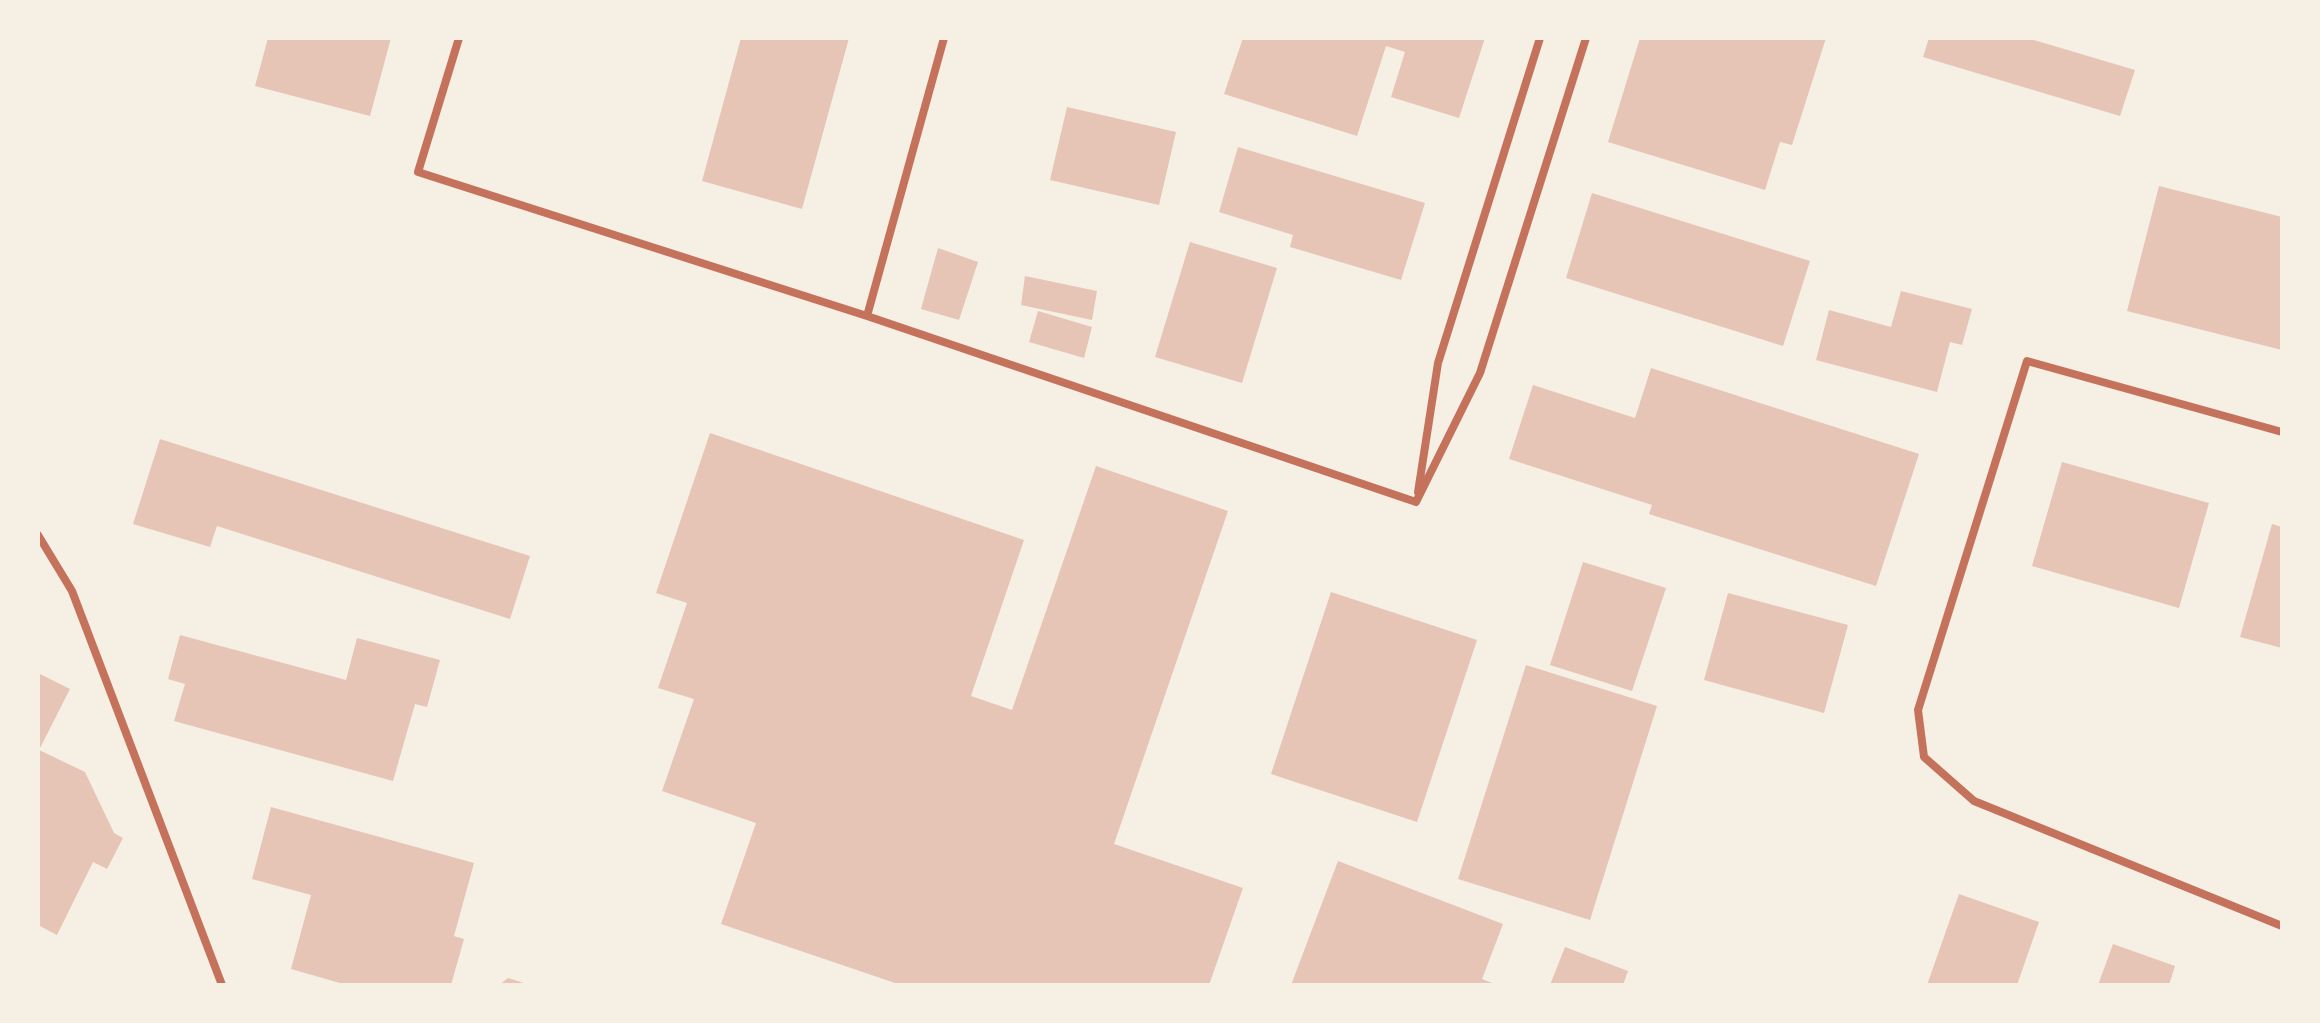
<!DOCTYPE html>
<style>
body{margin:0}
#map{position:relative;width:2320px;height:1023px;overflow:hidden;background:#f6efe4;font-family:"PT Sans",sans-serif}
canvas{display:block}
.frame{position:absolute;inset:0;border:40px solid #f6efe4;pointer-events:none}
</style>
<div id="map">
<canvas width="2320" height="1023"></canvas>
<div class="frame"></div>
</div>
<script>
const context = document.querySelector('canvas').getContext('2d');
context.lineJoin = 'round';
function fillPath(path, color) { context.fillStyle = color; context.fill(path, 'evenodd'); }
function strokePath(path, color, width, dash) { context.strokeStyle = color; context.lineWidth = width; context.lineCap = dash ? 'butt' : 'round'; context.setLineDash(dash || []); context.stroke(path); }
const building = new Path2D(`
 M268,38h123l-21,78 -115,-30z
 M741,38h108l-47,171 -100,-28z
 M1243,38h242l-26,80 -68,-21 14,-45 -19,-6 -29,90 -133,-42z
 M1640,38h186l-34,107 -12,-3 -15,48 -157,-48z
 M1929,38h98l108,32 -15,46 -197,-59z
 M1067,107l109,25 -17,73 -109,-25z
 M1238,147l187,56 -24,77 -111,-33 3,-12 -74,-23z
 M2159,186l123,31v133l-155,-39z
 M1592,193l218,68 -27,85 -217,-68z
 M1190,242l87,26 -35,115 -87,-26z
 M938,248l40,14 -19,58 -38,-11z
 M1025,276l72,15 -5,29 -71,-15z
 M1901,291l71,18 -10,36 -12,-3 -13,50 -121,-32 13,-50 62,17z
 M1038,311l54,16 -8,31 -55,-16z
 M1651,368l268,86 -43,132 -227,-72 3,-9 -143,-46 24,-74 102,33z
 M710,433l314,107 -53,156 41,14 84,-244 132,45 -114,333 129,44 -34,97h-308l-180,-61 35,-101 -94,-32 32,-92 -36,-11 29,-85 -31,-10z
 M160,439l370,117 -20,63 -293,-93 -7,21 -77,-23z
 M2062,462l147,41 -30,105 -147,-42z
 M2272,524l10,3v121l-42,-11z
 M1583,562l83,26 -34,103 -82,-26z
 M1331,592l146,48 -60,182 -146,-48z
 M1728,593l120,32 -24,88 -120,-33z
 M180,635l166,45 11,-42 83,22 -13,47 -12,-3 -22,77 -219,-60 11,-37 -17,-5z
 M1526,665l131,41 -67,214 -132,-41z
 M38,673l32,16 -31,61 46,22 29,61 9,5 -16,31 -14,-7 -36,73 -19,-10z
 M271,807l203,56 -20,73 10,3 -13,46h-104l-56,-16 20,-74 -59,-16z
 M1338,861l165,63 -21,55 15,6h-206z
 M1959,894l80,28 -22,63h-90z
 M2113,944l62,22 -6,19h-71z
 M1565,947l63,24 -5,14h-73z
 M508,978l19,6v1h-28z`);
const minor = new Path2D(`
 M459,38l-41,134 449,144 549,186
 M867,316l77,-278
 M2282,432l-255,-71 -109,349 6,47 50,44 308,125
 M1418,492l20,-129 102,-325
 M1416,502l64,-129 106,-335
 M38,535l34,56 150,394`);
fillPath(building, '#e6c5b7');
strokePath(minor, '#c5725c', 8);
</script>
